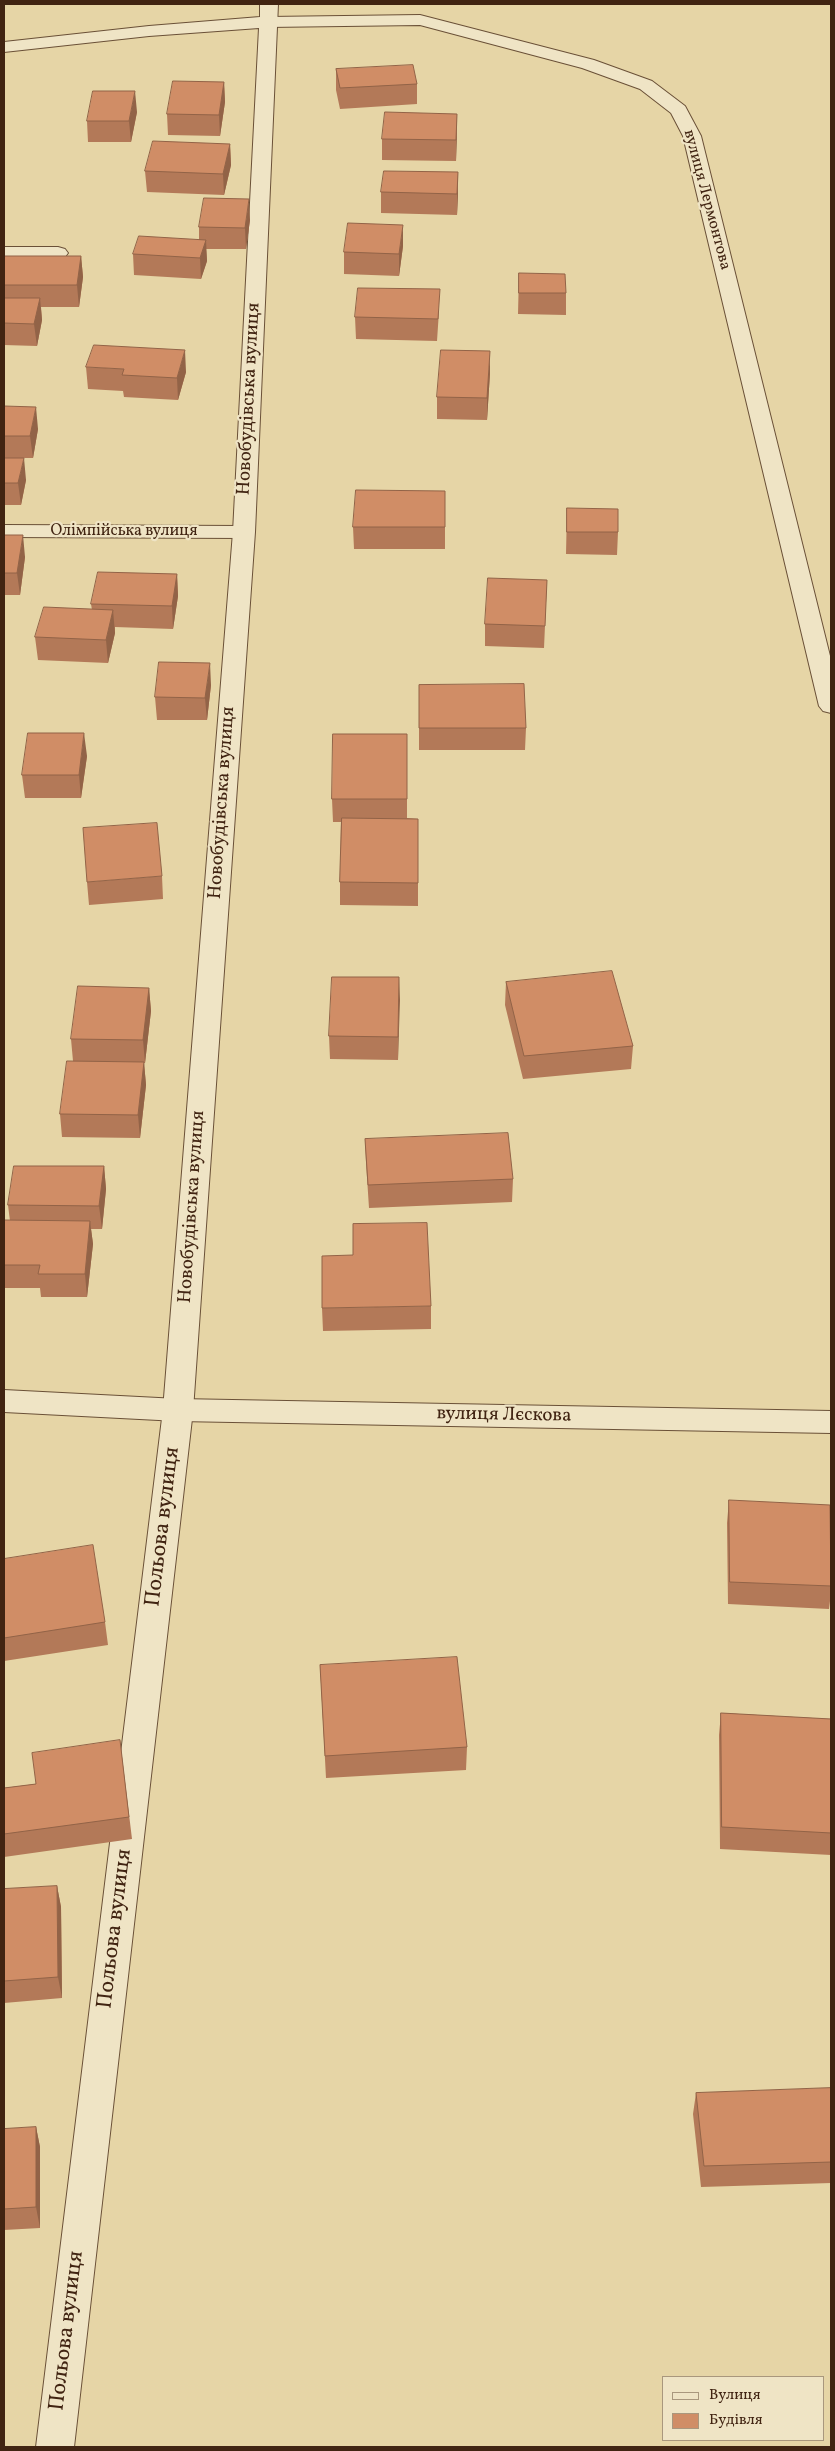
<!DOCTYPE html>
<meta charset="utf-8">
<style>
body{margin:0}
#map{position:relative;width:835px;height:2451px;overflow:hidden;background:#e6d5a6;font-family:Vollkorn,serif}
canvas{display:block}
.frame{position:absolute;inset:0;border:5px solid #412412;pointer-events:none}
.legend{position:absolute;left:662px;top:2376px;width:162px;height:65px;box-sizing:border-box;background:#efe4c5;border:1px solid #a9977d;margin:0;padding:6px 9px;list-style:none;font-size:15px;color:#412412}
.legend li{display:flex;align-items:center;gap:10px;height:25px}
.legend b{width:25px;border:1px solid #a9977d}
</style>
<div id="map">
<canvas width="835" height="2451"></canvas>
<div class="frame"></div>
<ul class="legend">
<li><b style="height:6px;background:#efe4c5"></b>Вулиця</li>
<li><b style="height:14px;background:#d08d66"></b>Будівля</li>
</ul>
</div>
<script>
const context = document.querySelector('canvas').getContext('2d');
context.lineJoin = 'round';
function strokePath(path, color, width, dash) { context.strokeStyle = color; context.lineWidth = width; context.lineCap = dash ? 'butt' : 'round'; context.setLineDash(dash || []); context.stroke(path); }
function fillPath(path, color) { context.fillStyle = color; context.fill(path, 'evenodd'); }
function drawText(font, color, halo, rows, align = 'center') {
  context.font = font + ' Vollkorn,serif'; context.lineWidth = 4.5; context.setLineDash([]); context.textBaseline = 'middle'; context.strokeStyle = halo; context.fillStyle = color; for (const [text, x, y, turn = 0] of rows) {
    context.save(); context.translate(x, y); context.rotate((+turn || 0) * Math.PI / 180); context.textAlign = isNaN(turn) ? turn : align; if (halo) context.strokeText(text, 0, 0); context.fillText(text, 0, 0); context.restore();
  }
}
const service = new Path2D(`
 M4,525l240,1 7,2 2,4 -2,4 -7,2 -240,-1z`);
const minor = new Path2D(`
 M420,15l174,45 58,21 33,25 16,30 130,524v53l-8,-2 -4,-5 -136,-570 -12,-23 -31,-24 -58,-21 -162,-43 -152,2 -6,-1 -3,-4 3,-4 6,-1z
 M4,247h54l7,2 3,4 -3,4 -7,2h-54z
 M4,1390l174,9 653,12v22l-653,-12 -174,-9z`);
const tertiary = new Path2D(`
 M260,4h18l-23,528 -62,878 -119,1037h-38l127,-1037 70,-878 26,-504 -110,8 -145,16v-10l145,-16 111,-9z`);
const wall = new Path2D(`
 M336,69l81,15v20l-77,5 -4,-19z
 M224,82l1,20 -5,34 -52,-1 -1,-21z
 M137,112l-6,30h-43l-1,-21z
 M457,114l-1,47 -74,-1v-21z
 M230,144l1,21 -7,30 -77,-3 -2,-21z
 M458,172v21l-1,22 -76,-2v-21z
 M250,220l-4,29h-40l1,12 -6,18 -67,-4 -1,-21 66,-14v-13z
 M403,246l-4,30 -55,-2v-22z
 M4,256h77l2,21 -4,30h-38l1,13 -5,26 -33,-1z
 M519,273l47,20v22l-48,-1z
 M439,311l-2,30 -81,-2 -1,-22z
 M86,367l100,5 -8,28 -54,-3 -1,-6 -35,-2z
 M490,373l-3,47 -50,-1v-22z
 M4,406l34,23 -5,29h-29z
 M4,458l22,22 -5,25h-17z
 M445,491v58h-91l-1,-22z
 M567,508l51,24 -1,23 -51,-1z
 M4,535l21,22 -5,38h-16z
 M177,574l1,22 -5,33 -58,-2v6l-7,30 -70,-3 -3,-23 57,-27 -1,-6z
 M547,580l-3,68 -59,-2v-22z
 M211,685l-4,35h-50l-2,-23z
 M419,685l107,43 -1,22h-106z
 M407,734v84l11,1v87l-78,-1v-23l1,-60h-8l-1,-23z
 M87,756l-6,42h-56l-3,-23z
 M162,876l1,23 -74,6 -2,-23z
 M399,977l-1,83 -68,-1 -1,-23z
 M506,982l127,64 -2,23 -108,10 -18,-74z
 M149,988l2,23 -6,52h-1l2,22 -6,53 -78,-1 -2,-23 13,-53 -2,-22z
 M365,1139l148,40 -1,23 -143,6 -3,-46z
 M104,1166l2,23 -4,40h-11l2,15 -6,53h-46l-1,-9h-36v-68l6,1 -2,-16z
 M431,1306v23l-108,2 -1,-23z
 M729,1500l102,52v41l-2,16 -101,-5 -1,-81z
 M4,1559l101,63 3,23 -104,16z
 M320,1665l147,82 -1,23 -140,8z
 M721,1713l110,6v136l-111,-6 -1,-114z
 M120,1740l12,99 -128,18v-69l32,-4z
 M57,1886l4,21 1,91 -58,5v-114z
 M831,2088v95l-130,4 -8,-73 3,-21z
 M36,2127l4,20v81l-36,2v-101z`);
const shadedWall = new Path2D(`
 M224,82l1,20 -5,34 -1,-21z
 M135,91l2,21 -6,30 -2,-21z
 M457,114v21l-1,26v-21z
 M230,144l1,21 -7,30 -1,-21z
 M458,172v21l-1,22v-21z
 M249,199l1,21 -4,29 -1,-21z
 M403,225v21l-4,30v-22z
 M206,240l1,21 -6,18 -1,-21z
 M81,256l2,21 -4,30 -2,-22z
 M40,298l2,22 -5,26 -3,-22z
 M185,350l1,22 -8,28 -1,-22z
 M490,351v22l-3,47v-22z
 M36,407l2,22 -5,29 -3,-22z
 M24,458l2,22 -5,25 -3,-22z
 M23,535l2,22 -5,38 -3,-22z
 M177,574l1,22 -5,33 -1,-23z
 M113,610l2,23 -7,30 -2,-23z
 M210,663l1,22 -4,35 -2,-22z
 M84,733l3,23 -6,42 -2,-23z
 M399,977l1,23 -2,60v-23z
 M149,988l2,23 -6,52 -2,-23z
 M144,1062l2,23 -6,53 -2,-23z
 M104,1166l2,23 -4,40 -3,-23z
 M90,1221l3,23 -6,53 -2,-23z
 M57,1886l4,21 1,91 -4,-21z
 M36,2127l4,20v81l-4,-21z`);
const building = new Path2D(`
 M413,65l4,19 -77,4 -4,-19z
 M173,81l51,1 -5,33 -52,-1z
 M93,91h42l-6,30h-42z
 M385,112l72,2 -1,26 -74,-1z
 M153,141l77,3 -7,30 -78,-3z
 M384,171l74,1 -1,22 -76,-2z
 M204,198l45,1 -4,29 -46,-1z
 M348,223l55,2 -4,29 -55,-2z
 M139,236l67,4 -6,18 -67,-4z
 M4,256h77l-4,29h-73z
 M519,273l46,1 1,19h-47z
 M358,288l82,1 -2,30 -83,-2z
 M4,298h36l-6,26 -30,-1z
 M94,345l91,5 -8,28 -55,-3 2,-6 -38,-2z
 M441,350l49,1 -3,47 -50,-1z
 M4,406l32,1 -6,29h-26z
 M4,458h20l-6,25h-14z
 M356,490l89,1v36h-92z
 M567,508l51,1v23h-51z
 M4,535h19l-6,38h-13z
 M98,572l79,2 -5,32 -81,-2z
 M488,578l59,2 -2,46 -60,-2z
 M44,607l69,3 -7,30 -71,-3z
 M159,662l51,1 -5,35 -50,-1z
 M524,684l2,44h-107v-43z
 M28,733h56l-5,42h-57z
 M333,734h74v65h-75z
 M342,818l76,1v64l-78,-1z
 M157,823l5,53 -75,6 -4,-54z
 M612,971l21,75 -109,10 -18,-74z
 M332,977h67l-1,60 -69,-1z
 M78,986l71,2 -6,52 -72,-1z
 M67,1061l77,1 -6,53 -78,-1z
 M508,1133l5,46 -145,6 -3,-46z
 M14,1166h90l-5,40 -91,-1z
 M4,1220l86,1 -5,53h-47l2,-9h-36z
 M427,1223l4,83 -109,2v-52l31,-1v-31z
 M729,1500l101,5 1,81 -101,-4z
 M93,1545l12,77 -101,16v-79z
 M457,1657l10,90 -142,9 -5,-91z
 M721,1713l110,6v114l-109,-6z
 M120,1740l9,77 -125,17v-46l32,-4 -4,-31z
 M57,1886l1,91 -54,4v-92z
 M831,2088v74l-127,4 -8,-73z
 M36,2127v80l-32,2v-80z`);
const farStreetnames = [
 ["вулиця Лермонтова",706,200,75],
 ["Олімпійська вулиця",124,532]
];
const streetNames = [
 ["Новобудівська вулиця",250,399,-87],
 ["Новобудівська вулиця",223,803,-86],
 ["Новобудівська вулиця",193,1207,-86],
 ["вулиця Лєскова",504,1416,1]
];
const nearStreetnames = [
 ["Польова вулиця",164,1527,-83],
 ["Польова вулиця",116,1929,-83],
 ["Польова вулиця",68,2331,-83]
];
strokePath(service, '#6a5037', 2);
strokePath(minor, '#6a5037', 2);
strokePath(tertiary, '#6a5037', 2);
fillPath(service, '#efe4c5');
fillPath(minor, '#efe4c5');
fillPath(tertiary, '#efe4c5');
fillPath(wall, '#b37958');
fillPath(shadedWall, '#926347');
fillPath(building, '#d08d66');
strokePath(building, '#926347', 1);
drawText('16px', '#412412', '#efe4c5', farStreetnames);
drawText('19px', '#412412', '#efe4c5', streetNames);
drawText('22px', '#412412', '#efe4c5', nearStreetnames);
</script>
